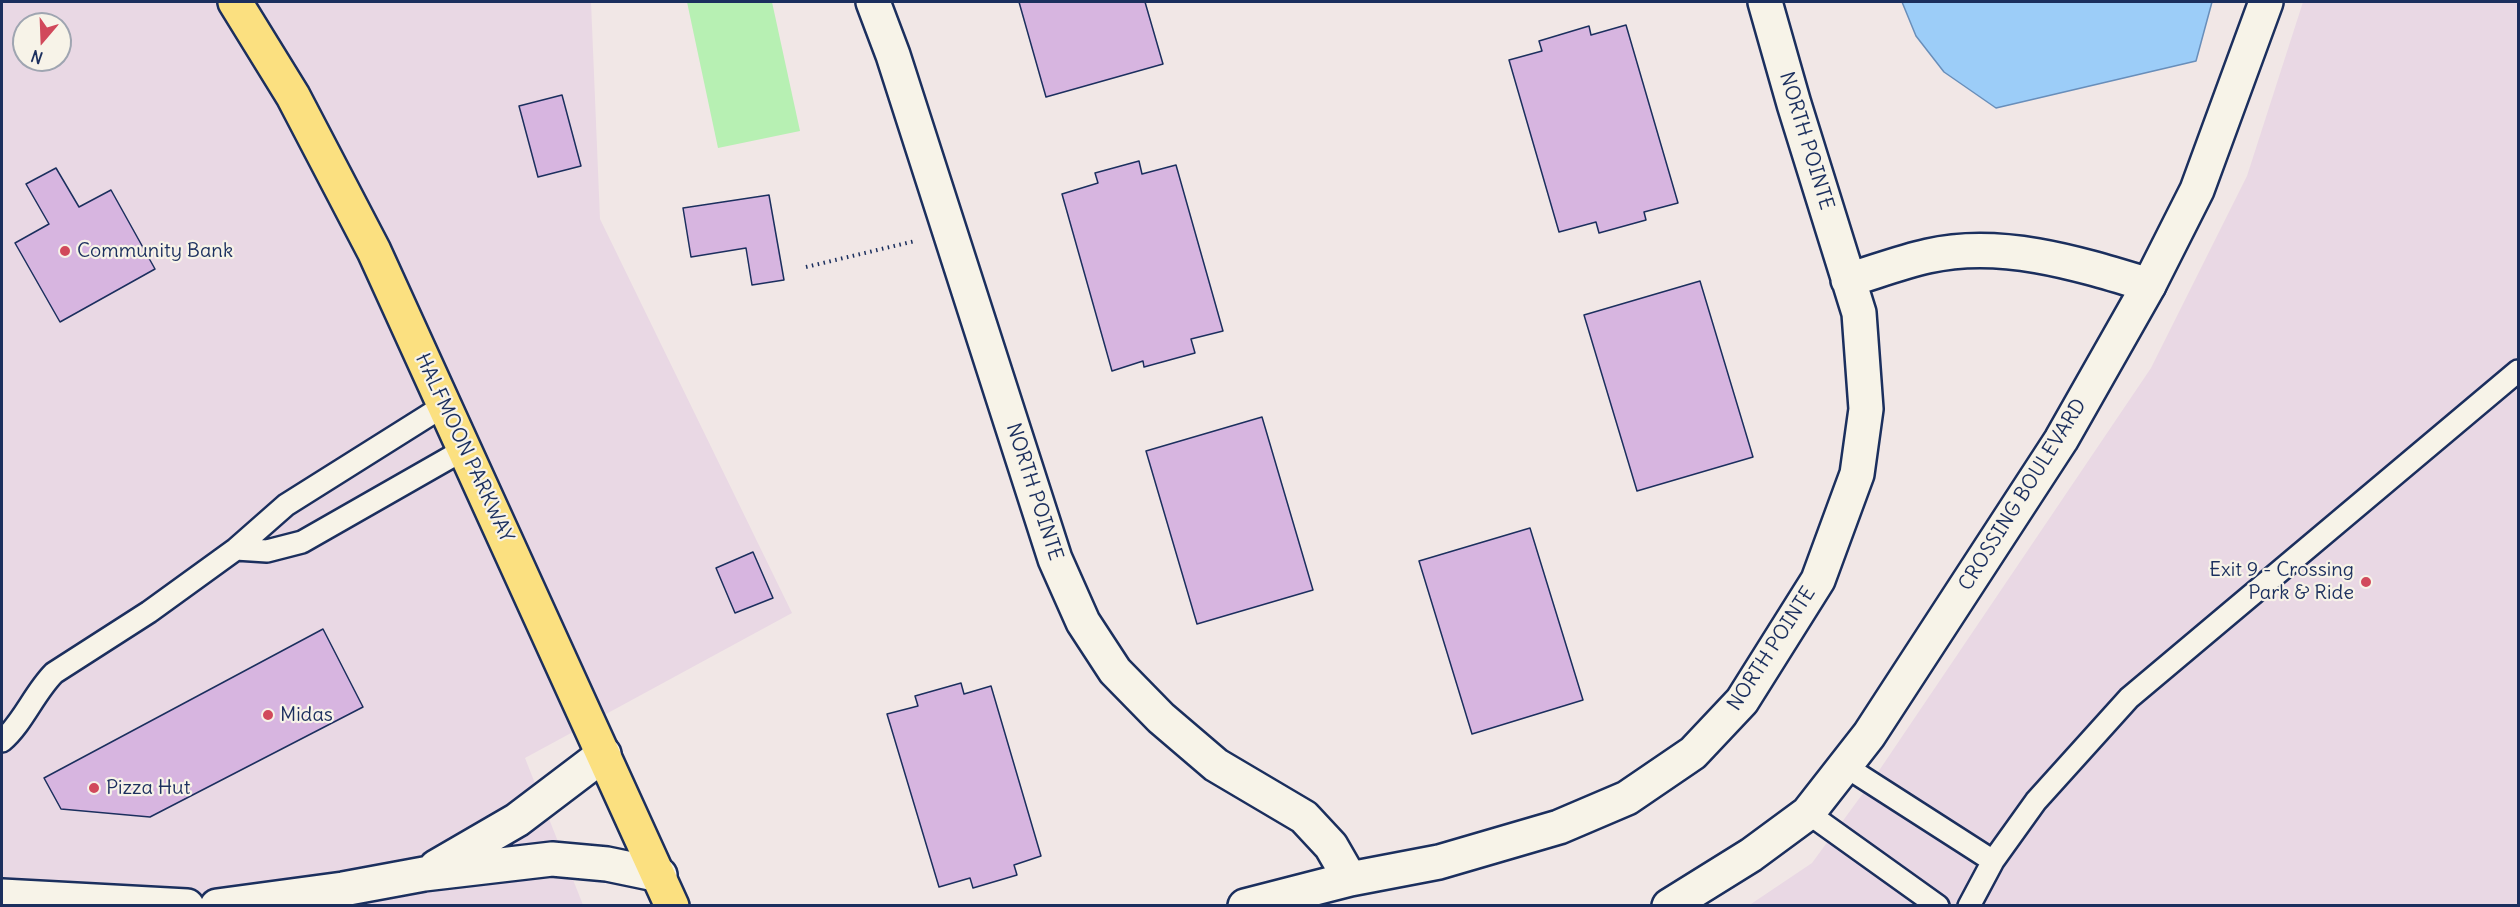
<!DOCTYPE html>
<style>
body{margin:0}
#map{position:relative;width:2520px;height:907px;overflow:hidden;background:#f1e7e6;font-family:Delius,sans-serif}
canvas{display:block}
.frame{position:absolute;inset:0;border:3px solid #1b2f5e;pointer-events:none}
.north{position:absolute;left:12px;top:12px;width:60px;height:60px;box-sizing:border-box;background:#f7f3e8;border:2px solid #9fa5b1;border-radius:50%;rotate:199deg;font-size:16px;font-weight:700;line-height:24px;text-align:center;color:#1b2f5e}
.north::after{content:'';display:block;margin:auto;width:21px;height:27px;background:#d1495b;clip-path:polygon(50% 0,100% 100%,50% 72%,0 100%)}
</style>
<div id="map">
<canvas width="2520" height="907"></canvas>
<div class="frame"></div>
<div class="north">N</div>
</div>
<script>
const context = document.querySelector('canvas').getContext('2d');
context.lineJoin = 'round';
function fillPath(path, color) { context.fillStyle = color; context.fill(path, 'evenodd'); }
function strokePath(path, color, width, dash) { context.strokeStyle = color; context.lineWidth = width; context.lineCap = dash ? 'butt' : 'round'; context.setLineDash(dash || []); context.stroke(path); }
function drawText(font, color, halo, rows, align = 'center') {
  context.font = font + ' Delius,sans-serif'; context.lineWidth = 4.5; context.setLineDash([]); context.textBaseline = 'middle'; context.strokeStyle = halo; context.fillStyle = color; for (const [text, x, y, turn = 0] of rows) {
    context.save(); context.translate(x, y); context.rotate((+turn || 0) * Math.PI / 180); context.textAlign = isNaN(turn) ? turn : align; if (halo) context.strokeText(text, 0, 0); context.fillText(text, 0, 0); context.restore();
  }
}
const built = new Path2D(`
 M2,2h589l9,217 192,394 -267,145 58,147h-581zM24,24h36v36h-36z
 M2303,2h215v903l-770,1 64,-43 60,-82 279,-413 96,-192z`);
const green = new Path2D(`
 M687,2h85l28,129 -82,17z`);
const water = new Path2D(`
 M1902,2h310l-16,59 -200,47 -52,-36 -28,-36z`);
const building = new Path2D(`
 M1019,2h126l18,62 -117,33z
 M1626,25l52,178 -34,9 2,8 -47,13 -3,-11 -37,10 -50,-172 33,-9 -3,-10 50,-15 2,9z
 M562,95l19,71 -43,11 -19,-71z
 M1139,161l3,13 34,-9 47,166 -32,8 4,14 -51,14 -1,-6 -31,10 -50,-177 36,-11 -3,-10z
 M56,168l23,39 32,-17 44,79 -95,53 -45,-79 34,-19 -23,-40z
 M769,195l15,85 -32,5 -6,-37 -55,9 -8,-49z
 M1700,281l53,176 -116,34 -53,-176z
 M1262,417l51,173 -116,34 -51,-173z
 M1530,528l53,172 -111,34 -53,-173z
 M753,552l20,46 -38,15 -19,-45z
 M323,629l40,78 -213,110 -89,-8 -17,-31z
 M961,683l3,11 27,-8 50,170 -27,9 3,10 -44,13 -3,-10 -31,9 -52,-173 31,-8 -3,-10z`);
const path = new Path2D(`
 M806,267l109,-26`);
const service = new Path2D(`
 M236,549l31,2 35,-9 163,-93
 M2,741c21,-18 32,-48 52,-68l95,-61 87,-63 50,-44 159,-100
 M1845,766l148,95
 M1808,813l130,93
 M1969,906l24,-45 43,-60 93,-103 389,-327`);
const minor = new Path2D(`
 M873,2l20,53 162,504 28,63 32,49 46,47 55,47 88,52 27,29 19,33
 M1848,280c27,-8 53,-18 80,-24 74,-17 152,8 221,29
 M436,867l81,-47 87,-66
 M2,896l185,10
 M217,906l126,-17 81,-15 128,-15 55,5 53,11
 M1245,906l105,-27 89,-17 120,-35 68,-29 66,-45 49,-52 76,-121 39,-106 9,-65 -7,-96 -65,-209 -29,-102`);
const tertiary = new Path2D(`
 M1669,906l82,-51 57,-42 61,-78 192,-295 88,-155 48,-95 69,-188`);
const primary = new Path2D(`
 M235,2l58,94 81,155 298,655`);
const markers = [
 [65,251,6,"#d1495b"],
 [2366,582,6,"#d1495b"],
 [268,715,6,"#d1495b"],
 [94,788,6,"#d1495b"]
];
const streetNames = [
 ["NORTH POINTE",1806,141,73],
 ["HALFMOON PARKWAY",464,448,65],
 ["NORTH POINTE",1034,492,72],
 ["CROSSING BOULEVARD",2023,495,-58],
 ["NORTH POINTE",1772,649,-57]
];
const poiNames = [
 ["Community Bank",77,251],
 ["Exit 9 - Crossing",2354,570,"right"],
 ["Park & Ride",2354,593,"right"],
 ["Midas",280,715],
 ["Pizza Hut",106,788]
];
fillPath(built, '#e9d8e4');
fillPath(green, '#b7f0b3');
fillPath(water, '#9ccdf8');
strokePath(water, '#688eba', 1.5);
fillPath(building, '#d7b5e0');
strokePath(building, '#1b2f5e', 1.5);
strokePath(service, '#1b2f5e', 26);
strokePath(minor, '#1b2f5e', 38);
strokePath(tertiary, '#1b2f5e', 38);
strokePath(primary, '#1b2f5e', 38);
strokePath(path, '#1b2f5e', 4, [1.5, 4.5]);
strokePath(service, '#f7f3e8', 21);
strokePath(minor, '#f7f3e8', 33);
strokePath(tertiary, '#f7f3e8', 33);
strokePath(primary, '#fbe080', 33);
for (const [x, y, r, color] of markers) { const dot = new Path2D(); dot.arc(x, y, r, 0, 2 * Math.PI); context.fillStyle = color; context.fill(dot); strokePath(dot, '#f7f3e8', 2); }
drawText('20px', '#1b2f5e', '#f7f3e8', streetNames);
drawText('20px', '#1b2f5e', '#f7f3e8', poiNames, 'left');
</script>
